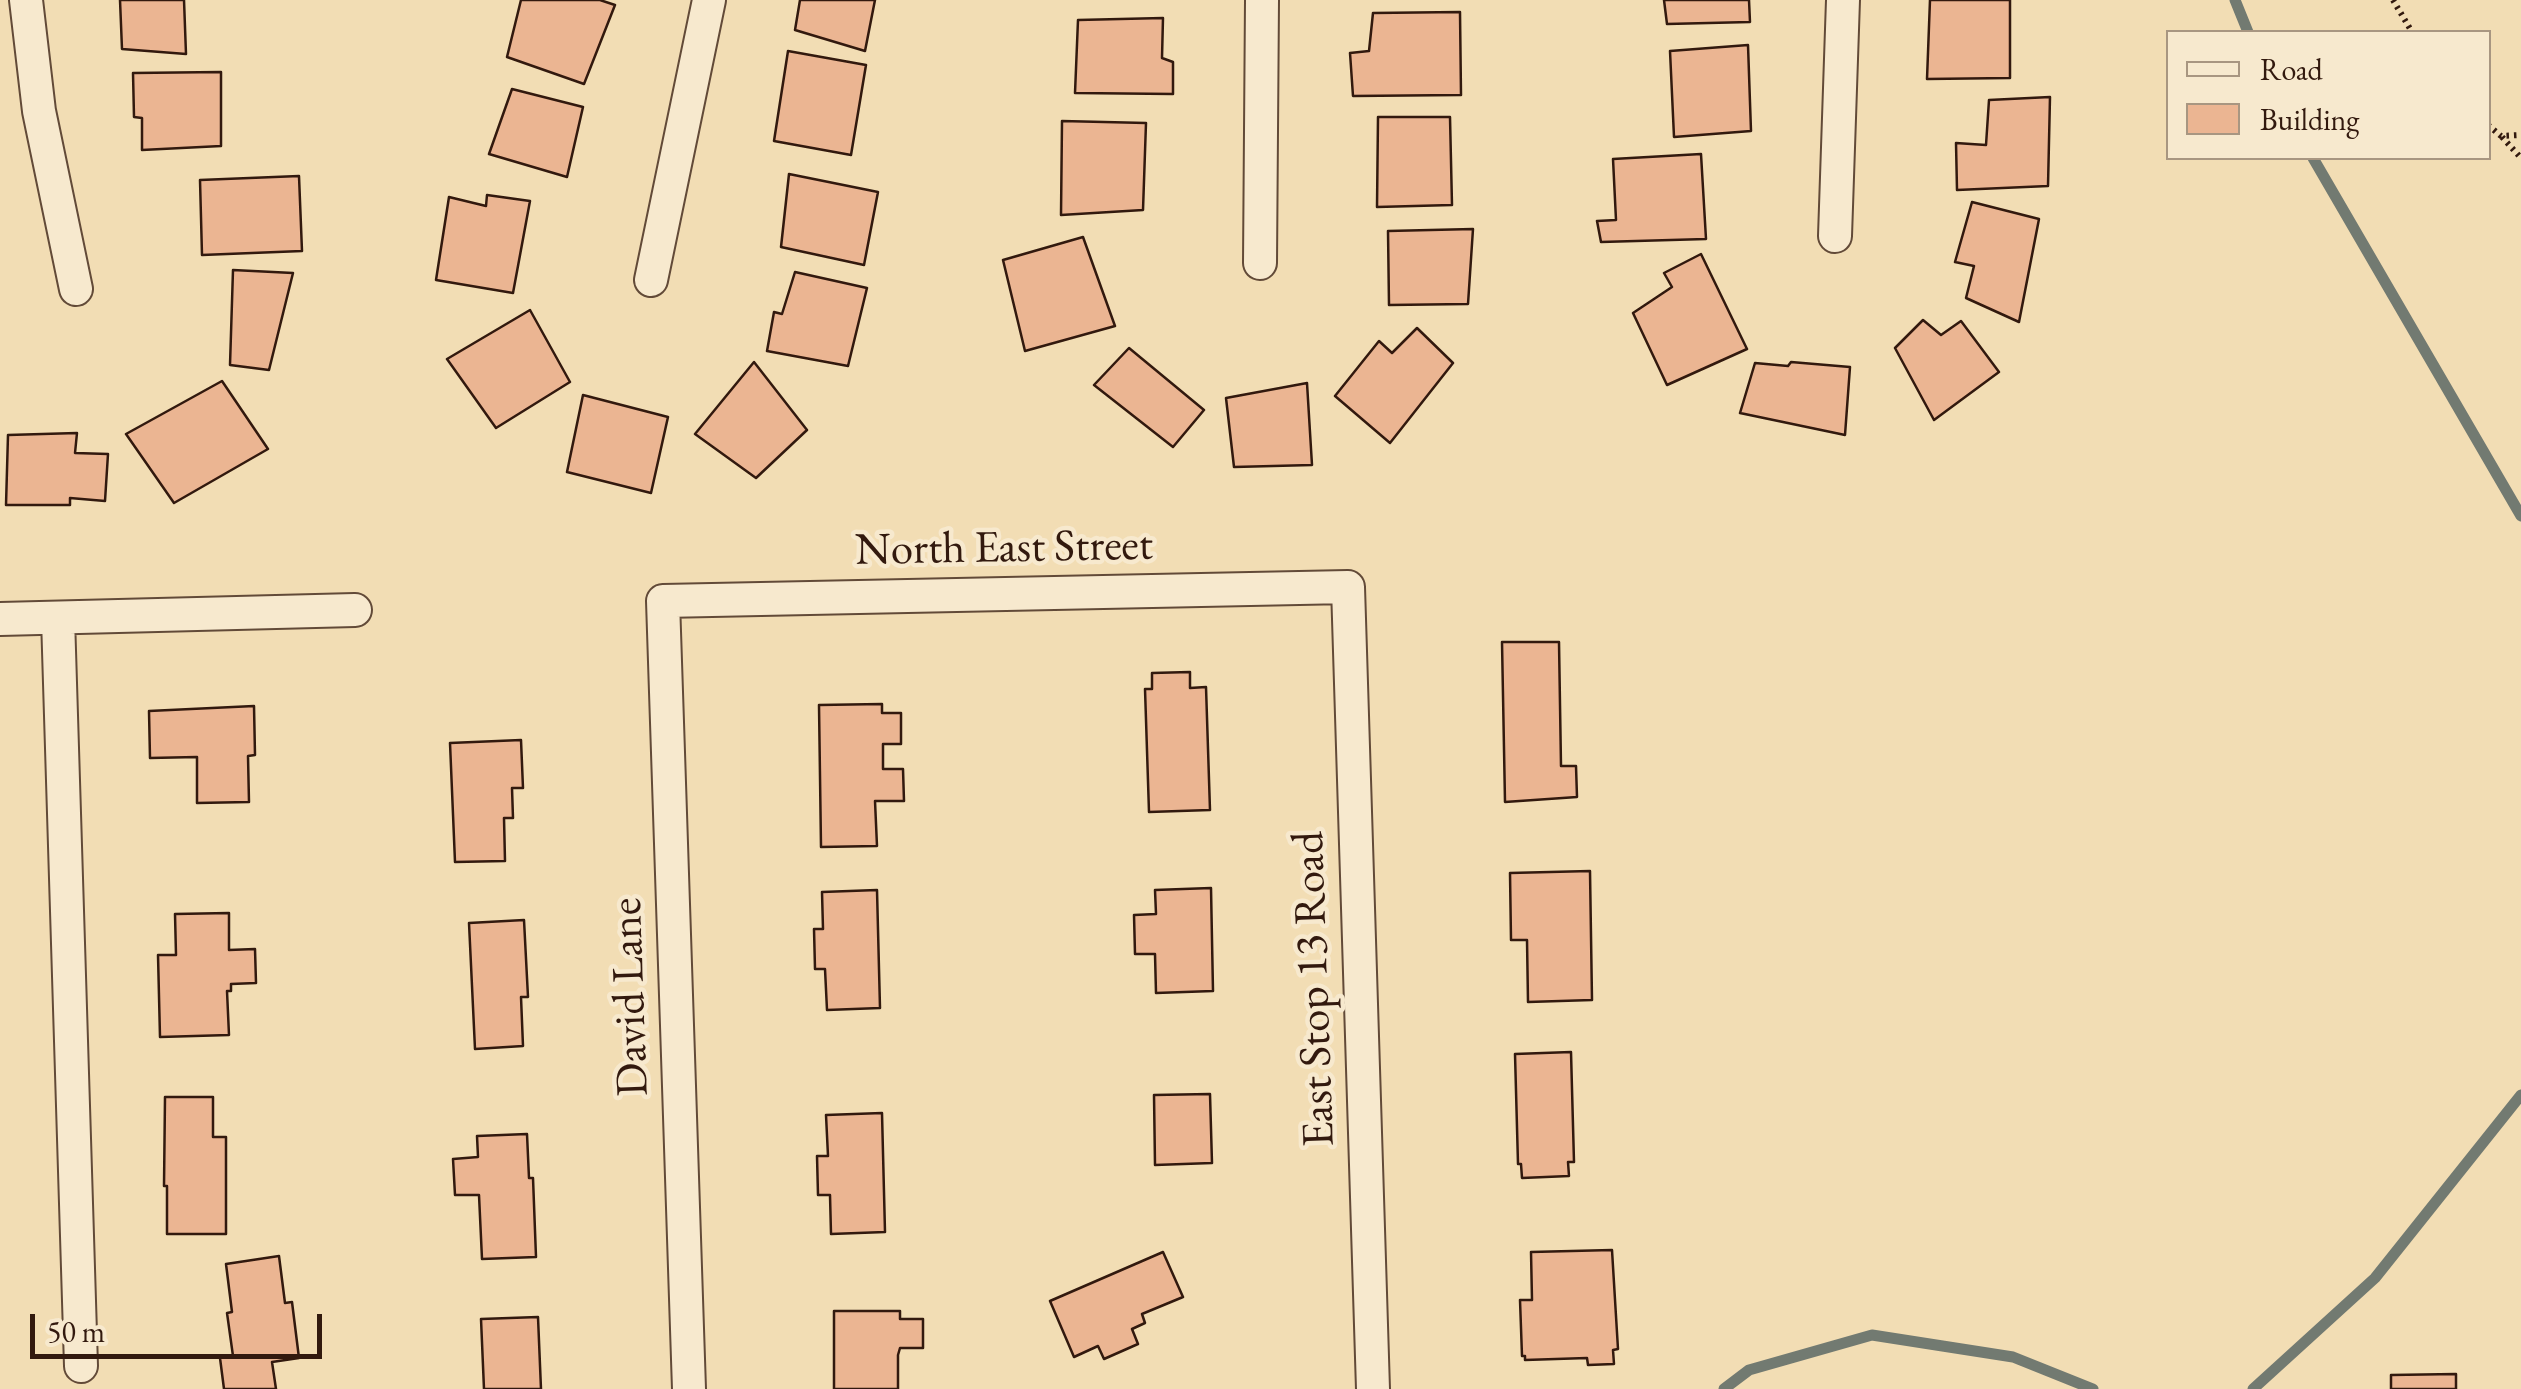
<!DOCTYPE html>
<style>
body{margin:0}
#map{position:relative;width:2521px;height:1389px;overflow:hidden;background:#f2ddb4;font-family:"EB Garamond",serif}
canvas{display:block}
.legend{position:absolute;left:2166px;top:30px;width:325px;height:130px;box-sizing:border-box;background:#f7e9ce;border:2px solid #a89681;margin:0;padding:12px 18px;list-style:none;font-size:30px;color:#32190e}
.legend li{display:flex;align-items:center;gap:20px;height:50px}
.legend b{width:50px;border:2px solid #a89681}
.scale{position:absolute;left:30px;top:1314px;width:292px;height:45px;box-sizing:border-box;border:5px solid #32190e;border-top:0;padding-left:12px;font-size:30px;line-height:35px;white-space:nowrap;color:#32190e;-webkit-text-stroke:8px #f7e9ce;paint-order:stroke}
</style>
<div id="map">
<canvas width="2521" height="1389"></canvas>
<ul class="legend">
<li><b style="height:12px;background:#f7e9ce"></b>Road</li>
<li><b style="height:28px;background:#ebb592"></b>Building</li>
</ul>
<div class="scale">50 m</div>
</div>
<script>
const context = document.querySelector('canvas').getContext('2d');
context.lineJoin = 'round';
function strokePath(path, color, width, dash) { context.strokeStyle = color; context.lineWidth = width; context.lineCap = dash ? 'butt' : 'round'; context.setLineDash(dash || []); context.stroke(path); }
function fillPath(path, color) { context.fillStyle = color; context.fill(path, 'evenodd'); }
function drawText(font, color, halo, rows, align = 'center') {
  context.font = font + ' "EB Garamond",serif'; context.lineWidth = 9; context.setLineDash([]); context.textBaseline = 'middle'; context.strokeStyle = halo; context.fillStyle = color; for (const [text, x, y, turn = 0] of rows) {
    context.save(); context.translate(x, y); context.rotate((+turn || 0) * Math.PI / 180); context.textAlign = isNaN(turn) ? turn : align; if (halo) context.strokeText(text, 0, 0); context.fillText(text, 0, 0); context.restore();
  }
}
const stream = new Path2D(`
 M2235,0l13,32
 M2313,158l208,358
 M1724,1389l25,-19 123,-35 141,22 80,32
 M2253,1389l122,-111 146,-183`);
const building = new Path2D(`
 M120,0h64l2,54 -64,-5z
 M521,0h79l15,5 -31,79 -77,-27z
 M800,0h75l-10,51 -70,-21z
 M1664,0h85l1,22 -83,2z
 M1930,0h80v78l-83,1z
 M1460,12l1,83 -108,1 -3,-43 19,-2 4,-38z
 M1163,18l-1,40 11,4v32l-98,-1 3,-73z
 M1748,45l3,86 -77,6 -4,-86z
 M788,51l78,14 -15,90 -77,-14z
 M221,72v74l-79,4v-32l-8,-1 -1,-44z
 M512,89l71,18 -16,70 -78,-23z
 M2050,97l-2,89 -91,4 -1,-47 30,2 3,-45z
 M1378,117h72l2,88 -75,2z
 M1062,121l84,2 -3,87 -82,5z
 M1701,154l5,85 -105,3 -4,-21 19,-1 -3,-61z
 M789,174l89,18 -14,73 -83,-18z
 M299,176l3,75 -100,4 -2,-75z
 M487,195l43,6 -17,92 -77,-13 13,-83 37,9z
 M1972,202l67,17 -20,103 -53,-24 8,-32 -19,-4z
 M1473,229l-5,75 -79,1 -1,-74z
 M1083,237l32,89 -90,25 -22,-91z
 M1701,254l46,95 -80,36 -34,-72 39,-26 -8,-14z
 M233,270l60,3 -24,97 -39,-5z
 M795,272l72,16 -19,78 -81,-15 7,-39 8,2z
 M530,310l40,72 -74,46 -49,-69z
 M1923,320l18,15 20,-14 38,51 -65,48 -39,-72z
 M1417,328l36,35 -63,80 -55,-47 44,-55 13,12z
 M1129,348l75,62 -31,37 -79,-62z
 M754,362l53,68 -51,48 -61,-44z
 M1791,362l59,5 -5,68 -105,-22 15,-50 33,3z
 M222,381l46,68 -94,54 -48,-69z
 M1307,383l5,82 -78,2 -8,-69z
 M583,395l85,22 -17,76 -84,-21z
 M77,433l-2,20 33,1 -3,47 -35,-3v7h-64l2,-70z
 M1502,642h57l2,124h15l1,31 -72,5z
 M1190,672v16l16,-1 4,123 -61,2 -4,-123h7v-16z
 M882,704v9h19v31h-18v25h20l1,32h-29l2,45 -56,1 -2,-142z
 M254,706l1,49 -7,1 1,46 -52,1v-46l-47,1 -1,-47z
 M521,740l2,48h-11l1,30h-9l1,43 -50,1 -5,-119z
 M1590,871l2,129 -64,2 -1,-62h-16l-1,-67z
 M1211,888l2,103 -57,2 -1,-39h-20l-1,-39 22,-1 -1,-24z
 M877,890l3,118 -53,2 -2,-41h-10l-1,-40h9l-1,-37z
 M229,913v37l26,-1 1,34 -25,1v7h-4l2,44 -69,2 -2,-82h18l-1,-41z
 M524,920l4,77h-7l2,49 -48,3 -6,-126z
 M1571,1052l3,110h-6l1,14 -47,2 -1,-14h-3l-3,-110z
 M1210,1094l2,69 -57,2 -1,-70z
 M165,1097h48v40h13v97h-59v-48h-3z
 M882,1113l3,119 -54,2 -1,-39h-12l-1,-39h11l-2,-41z
 M527,1134l2,44h4l3,79 -54,2 -3,-64h-24l-2,-36 25,-2 -1,-21z
 M1612,1250l6,99 -5,1 1,14 -26,1 -1,-7 -62,2v-4h-3l-2,-56h12l-1,-48z
 M1163,1252l20,45 -41,17 3,9 -13,6 6,15 -34,15 -6,-13 -24,11 -24,-56z
 M279,1256l6,47 7,-1 7,56 -27,4 4,27h-52l-4,-31 13,-2 -6,-43 5,-1 -6,-48z
 M834,1311h66v8h23v29h-23l-2,7v34h-64z
 M538,1317l3,72h-57l-3,-70z
 M2456,1374v15h-65v-14z`);
const path = new Path2D(`
 M2393,0l19,32
 M2488,125l13,11 20,-1
 M2502,137l19,21`);
const minor = new Path2D(`
 M26,0l13,111 37,178
 M1835,236l8,-236
 M1260,263l2,-263
 M651,280l58,-280
 M58,618l23,748
 M0,619l355,-9
 M689,1389l-26,-788 685,-14 25,802`);
const streetNames = [
 ["North East Street",1004,549,-1],
 ["East Stop 13 Road",1315,989,-92],
 ["David Lane",631,997,-92]
];
strokePath(stream, '#727a71', 11);
fillPath(building, '#ebb592');
strokePath(building, '#32190e', 2.5);
strokePath(minor, '#624a38', 36);
strokePath(path, '#32190e', 6, [2.5, 5]);
strokePath(minor, '#f7e9ce', 32);
drawText('45px', '#32190e', '#f7e9ce', streetNames);
</script>
